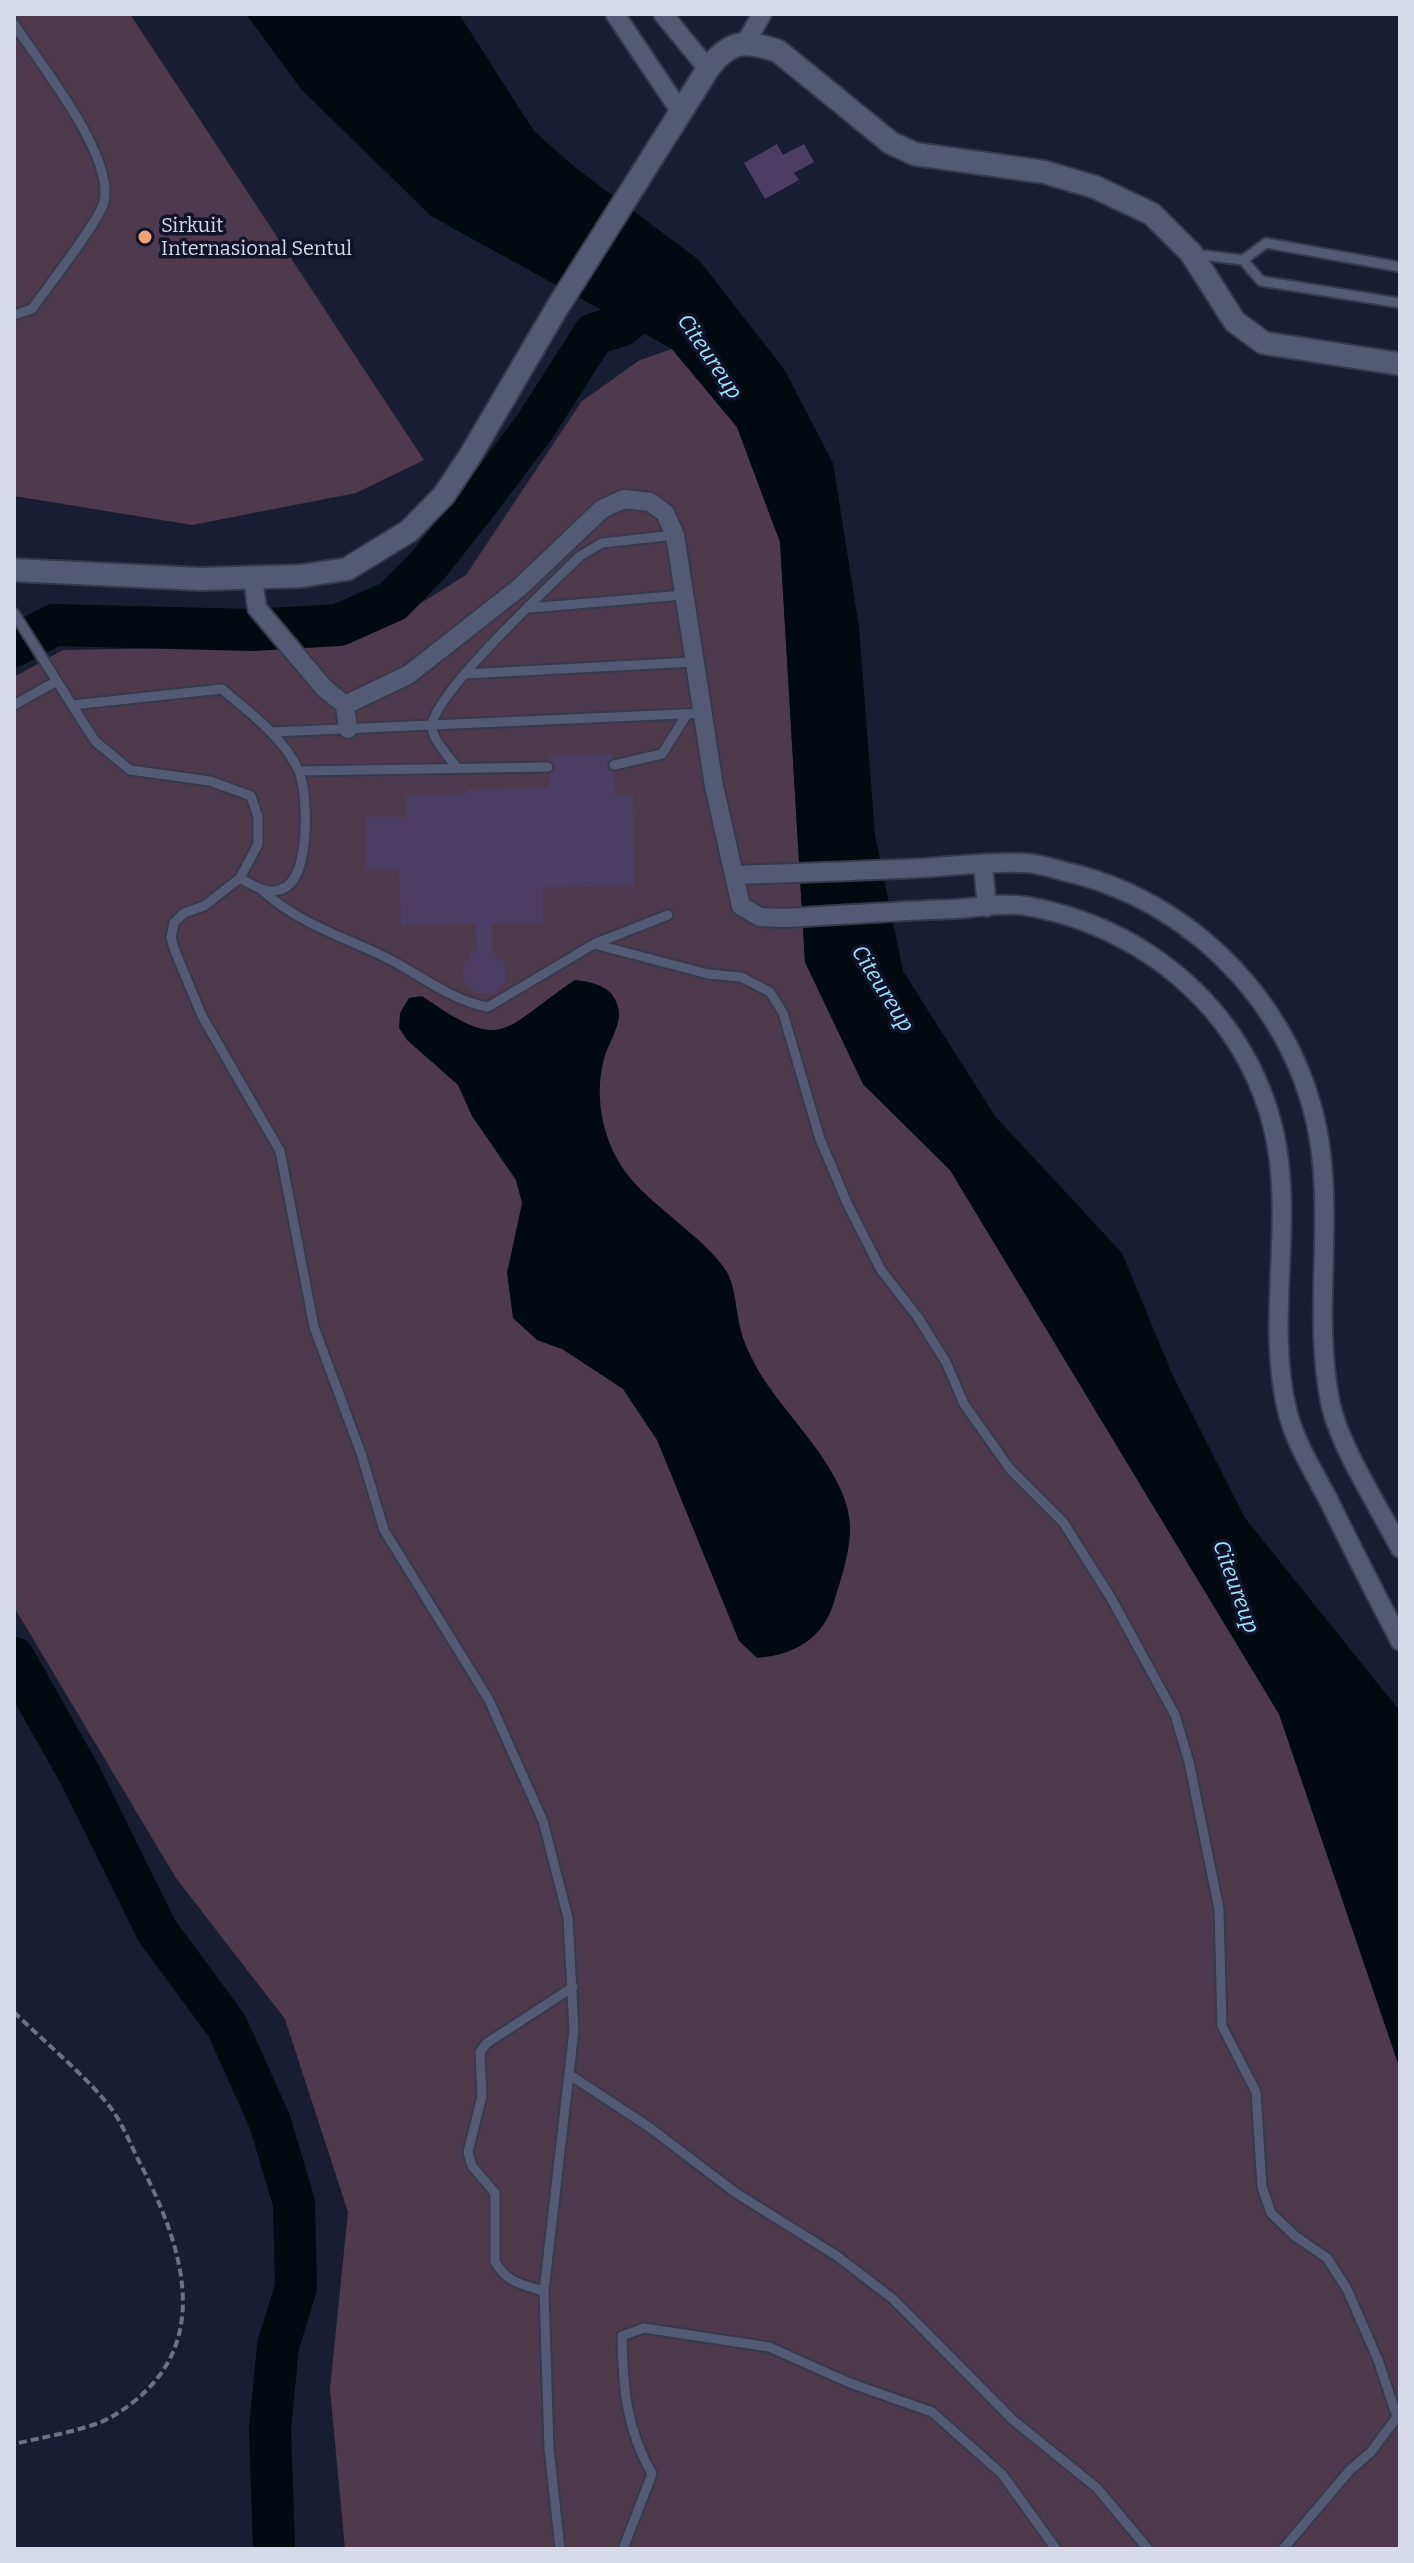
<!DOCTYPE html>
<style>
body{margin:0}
#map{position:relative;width:1414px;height:2563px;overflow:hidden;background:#191d33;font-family:Bitter,serif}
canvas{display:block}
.frame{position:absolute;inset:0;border:16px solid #d6dae9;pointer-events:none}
</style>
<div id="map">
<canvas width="1414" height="2563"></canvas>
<div class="frame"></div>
</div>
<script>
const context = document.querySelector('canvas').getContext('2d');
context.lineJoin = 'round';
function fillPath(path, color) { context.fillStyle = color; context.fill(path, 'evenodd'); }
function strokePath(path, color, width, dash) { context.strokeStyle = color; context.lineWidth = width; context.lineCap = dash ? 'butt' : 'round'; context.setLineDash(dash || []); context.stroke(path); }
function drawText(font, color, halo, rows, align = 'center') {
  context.font = font + ' Bitter,serif'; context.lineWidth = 7; context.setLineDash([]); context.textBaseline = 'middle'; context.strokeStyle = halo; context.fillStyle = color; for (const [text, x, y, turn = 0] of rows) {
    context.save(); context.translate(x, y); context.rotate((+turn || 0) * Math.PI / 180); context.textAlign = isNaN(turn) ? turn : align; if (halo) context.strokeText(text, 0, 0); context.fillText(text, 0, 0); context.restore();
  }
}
const green = new Path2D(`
 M14,14h116l294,446 -68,33 -164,32 -178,-29z
 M672,349l65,78 43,115 25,420 58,122 87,86 329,544 121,355v480h-1055l-15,-160 18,-177 -63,-193 -109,-141 -162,-271v-930l49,-27 245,-4 68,-15 90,-56 116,-174 58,-41z`);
const water = new Path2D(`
 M246,14h213l75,117 43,38 122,91 85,109 49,94 26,164 16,208 28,136 92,145 127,137 51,123 72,142 154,192 1,359 -121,-355 -329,-544 -87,-86 -58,-122 -25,-420 -43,-115 -65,-78 -241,-133 -130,-127z
 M575,980c18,2 38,6 43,27 5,17 -10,36 -14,52 -11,41 0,88 27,120 26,31 76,61 96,93 9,16 9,42 14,59 3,13 11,27 17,39 26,45 90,101 92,155 1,25 -9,54 -16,77 -11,37 -40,53 -77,56l-18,-17 -82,-201 -34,-51 -61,-40 -25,-9 -24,-22 -6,-45 15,-70 -6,-23 -44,-64 -14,-31 -51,-45 -8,-12 1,-15 9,-15 13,-2c84,59 79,33 153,-16z`);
const river = new Path2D(`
 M14,646l40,-21 198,5 87,-5 54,-24 37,-38 55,-70 51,-68 58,-91 28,-9 41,-34
 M14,1658l66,117 77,156 70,95 43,96 24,81 2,84 -18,59 -8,83 4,120`);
const building = new Path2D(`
 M777,144l6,11 21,-11 10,18 -20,11 5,7 -34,19 -21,-36z
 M614,754l-7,12 7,6 1,24 18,-1 2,90 -92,2v36h-51v29l13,12v18l-11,12h-17l-13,-12 -1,-17 14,-16 -2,-25 -74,1 -2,-56 -34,1 1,-53h40v-22l62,-1v-5l81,-1v-14l6,-8 -7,-11z`);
const path = new Path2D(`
 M14,2012c30,30 75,66 99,99 11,16 19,37 28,54 45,88 76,189 -28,251 -20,13 -74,22 -99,28`);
const service = new Path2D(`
 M14,24c26,40 101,132 90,178 -4,18 -58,87 -72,107l-18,6
 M1194,254l49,6 18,21 139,22
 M1243,260l23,-17 134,24
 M529,608l154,-13
 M14,613l58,92 150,-16c28,24 60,47 76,80 11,23 12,104 -12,118 -17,10 -32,-1 -46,-9
 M465,674l228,-12
 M14,705l41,-23
 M72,705l23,36 35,29 80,11 41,15 7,21v27l-18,34 -36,28 -20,7 -10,10 -3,15 4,13 27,65 78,135 34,176 47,126 23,77 105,170 54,121 25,97 6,112 -30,261 5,157 11,101
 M273,732l432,-19
 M614,765l48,-11 25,-40
 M457,768c-8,-12 -25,-28 -25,-42 2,-33 120,-142 148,-170l22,-13 73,-8
 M299,771l249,-4
 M264,892c35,31 77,44 119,64 35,17 66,44 105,51l106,-63 74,-29
 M594,944l114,30 33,3 29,15 13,21 37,126 27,64 34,67 36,46 29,46 18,42 46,65 53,53 48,76 64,117 14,47 30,147 3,117 34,66 6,95 9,26 24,23 32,22 20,31 31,71 19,57 -26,35 -21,18 -67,79
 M570,2075l79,52 87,66 101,63 56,43 120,121 84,68 51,61
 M544,2291c-21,-6 -39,-9 -49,-30v-68l-23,-27 -4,-14 14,-56 -2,-44 7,-9 86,-56
 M623,2549l29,-75c-26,-46 -29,-86 -30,-138l22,-8 125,19 81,36 82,29 70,62 54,75`);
const minor = new Path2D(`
 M615,14l67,100
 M663,14l45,55
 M745,44l17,-30
 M253,579l4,29 67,80 21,17 3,24
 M345,705l63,-30 111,-87 83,-79 22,-10 26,3 15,11 10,22 39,251 27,120 19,11 25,1c56,-3 112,-7 168,-9 23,-1 50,-7 73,-3 130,22 237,121 253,255 10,83 -12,171 9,253 8,30 27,60 41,87 23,47 47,94 71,140
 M983,865l4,42
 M734,875c62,-2 125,-4 187,-7 34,-2 69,-7 103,-5 16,0 32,7 47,10 131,32 234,146 250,280 10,82 -7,167 9,248 8,43 49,106 70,147`);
const tertiary = new Path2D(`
 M14,570l186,9 101,-3 46,-7 62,-38 35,-36 26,-39 87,-148 151,-239c22,-29 36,-29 70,-18l113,92 24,11 129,18 51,15 57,27 39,39 44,69 29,21 136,21`);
const markers = [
 [145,237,8,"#f0a279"]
];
const poiNames = [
 ["Sirkuit",161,226],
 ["Internasional Sentul",161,249]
];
const waterNames = [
 ["Citeureup",709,357,56],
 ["Citeureup",882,989,58],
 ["Citeureup",1235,1587,70]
];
fillPath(green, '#4f3a4d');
fillPath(water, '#000a10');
strokePath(river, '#000a10', 42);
fillPath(building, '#4c3d63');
strokePath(service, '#37394c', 13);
strokePath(minor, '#37394c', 22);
strokePath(tertiary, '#37394c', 26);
strokePath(path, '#6d7183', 4, [8, 4]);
strokePath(service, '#545a74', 9);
strokePath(minor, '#545a74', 18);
strokePath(tertiary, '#545a74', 22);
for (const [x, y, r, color] of markers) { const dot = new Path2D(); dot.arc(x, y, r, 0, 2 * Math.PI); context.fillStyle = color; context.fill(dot); strokePath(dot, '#101329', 3); }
drawText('20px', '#d6dae9', '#101329', poiNames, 'left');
drawText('italic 22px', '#a0e4fd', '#101329', waterNames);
</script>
